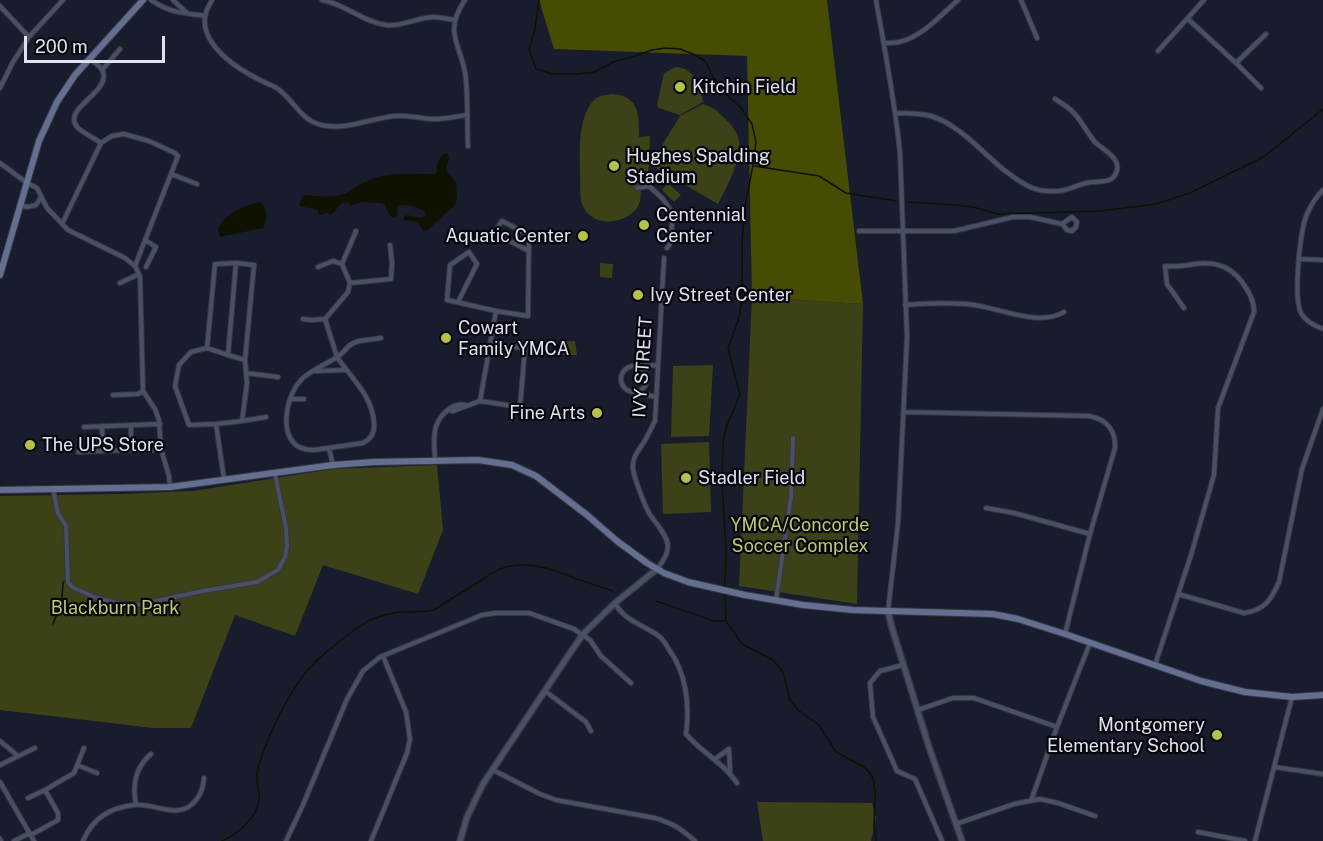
<!DOCTYPE html>
<style>
body{margin:0}
#map{position:relative;width:1323px;height:841px;overflow:hidden;background:#181c2c;font-family:"Public Sans",sans-serif}
canvas{display:block}
.scale{position:absolute;left:24px;top:36px;width:141px;height:27px;box-sizing:border-box;border:3px solid #dfe2ed;border-top:0;padding-left:8px;font-size:18px;line-height:21px;white-space:nowrap;color:#dfe2ed;-webkit-text-stroke:4px #06070e;paint-order:stroke}
</style>
<div id="map">
<canvas width="1323" height="841"></canvas>
<div class="scale">200 m</div>
</div>
<script>
const context = document.querySelector('canvas').getContext('2d');
context.lineJoin = 'round';
function fillPath(path, color) { context.fillStyle = color; context.fill(path, 'evenodd'); }
function strokePath(path, color, width, dash) { context.strokeStyle = color; context.lineWidth = width; context.lineCap = dash ? 'butt' : 'round'; context.setLineDash(dash || []); context.stroke(path); }
function drawText(font, color, halo, rows, align = 'center') {
  context.font = font + ' "Public Sans",sans-serif'; context.lineWidth = 4.5; context.setLineDash([]); context.textBaseline = 'middle'; context.strokeStyle = halo; context.fillStyle = color; for (const [text, x, y, turn = 0] of rows) {
    context.save(); context.translate(x, y); context.rotate((+turn || 0) * Math.PI / 180); context.textAlign = isNaN(turn) ? turn : align; if (halo) context.strokeText(text, 0, 0); context.fillText(text, 0, 0); context.restore();
  }
}
const green = new Path2D(`
 M676,67c19,1 24,19 27,35l-23,13 -21,-7 -2,-3 7,-32z
 M612,94c28,2 27,21 27,43l11,-1 -2,46h-8c1,8 2,19 -3,26 -12,16 -41,19 -52,2 -7,-11 -4,-24 -5,-36 0,-22 -3,-58 15,-75 5,-4 11,-4 17,-5z
 M703,104c9,3 14,6 20,13 6,5 15,15 16,23 2,21 -12,47 -21,64l-64,-37 -1,-7 27,-44z
 M668,183l13,12 -7,7 -12,-12z
 M600,263l13,1 -1,14 -12,-1z
 M752,297l111,7 -6,300 -118,-18z
 M563,341h12l2,14h-14z
 M713,365l-4,71 -38,1 2,-71z
 M709,442l2,70 -48,2 -2,-70z
 M437,465l6,65 -25,64 -95,-29 -28,71 -60,-21 -44,113h-38l-153,-18v-214l120,-2 73,-3 140,-22z
 M757,802l115,1 4,15 -5,23h-108z`);
const forest = new Path2D(`
 M539,0h288l36,304 -111,-7 -5,-241 -193,-7z`);
const water = new Path2D(`
 M445,153h2l2,6 -3,11 10,12 1,18 -3,6 -28,25 -4,-1 -4,-8 -14,-2v-3l3,-2 13,3 5,-3v-3c-8,-5 -17,-8 -26,-6l-2,2 1,7 -4,2 -4,-1 -6,-12c-11,-2 -23,-4 -33,2l-4,-4 -6,2 -10,11 -4,-3 -5,3h-3l-2,-6 -14,-2 -4,-2 4,-9c10,-2 21,2 32,0 12,-1 19,-9 30,-14 21,-11 46,-8 70,-8l2,-2c-1,-7 2,-15 8,-19z
 M261,202c7,6 6,18 2,26l-43,9 -2,-8c6,-16 27,-24 43,-27z`);
const stream = new Path2D(`
 M539,0l-4,29 -6,21 7,19 16,5h26l16,-2 19,-10 19,-5 20,-7 14,-2 14,1 13,5 12,7 8,16 14,18 14,13 11,16 4,18 -3,23 -8,41 -3,38v55l-3,19 -11,30 12,47 -13,30 -4,16 -1,42 4,67 -1,39
 M754,166l65,10 27,17 50,8
 M907,202l50,3 16,2 25,7 103,-3 55,-7 34,-11 75,-37 58,-47
 M725,594l1,27 16,23 31,16 10,12 7,28 8,10 21,15 17,27 28,15 5,5 4,6 2,13 -1,35 2,15
 M656,601l58,20h11
 M53,624l6,-16v-8l3,-2 1,-15 1,-1
 M222,841c15,-7 37,-24 37,-43 0,-10 -4,-20 -1,-31 11,-34 31,-77 55,-103 9,-9 19,-16 28,-24 10,-7 19,-15 30,-20 11,-5 24,-8 35,-8 9,0 18,0 27,-2 6,-2 11,-7 16,-10 14,-8 28,-17 42,-26 24,-16 54,-8 78,2 14,5 29,10 43,15`);
const minor = new Path2D(`
 M151,0c21,14 31,12 54,16
 M173,0l14,13
 M212,0c-3,5 -6,11 -7,17 -4,29 34,53 57,64 5,3 11,4 16,8 19,14 23,34 49,37 22,3 46,-8 68,-10 12,-1 24,2 36,3 12,1 25,-3 36,-4
 M322,0c23,4 41,22 64,25 16,2 30,-7 46,-8 8,0 15,2 23,3
 M465,0c-24,34 -1,48 1,80 2,22 1,45 2,66
 M876,0c9,51 19,102 24,153l7,184 -9,186 -10,88
 M1021,0l16,38
 M0,6l29,31
 M1188,19l48,44 25,25
 M884,43c4,0 10,0 15,-1 23,-5 42,-27 59,-42
 M1158,51l46,-51
 M90,59c4,3 12,8 13,13 7,21 -41,36 -26,55 6,6 17,11 24,16
 M1236,63l30,-29
 M102,70l18,-21
 M0,88l13,-26 16,-25 34,-37
 M895,113c12,0 24,0 36,3 27,8 51,36 73,54 11,8 22,17 35,20 11,2 22,2 32,-2 7,-2 14,-6 22,-6 9,-1 19,1 23,-9 7,-14 -13,-23 -21,-31 -8,-9 -13,-21 -22,-30 -5,-5 -12,-9 -18,-13
 M0,163l27,20 10,5 10,20 21,22 57,28 10,8 5,10 3,115 12,18 4,11 2,29 8,27 1,11
 M171,174l26,10
 M637,188l12,-2 14,13 10,15 -3,30 -3,4
 M1323,190c-7,7 -12,15 -16,24 -7,17 -14,83 -6,99 4,8 14,13 22,16
 M21,205l6,2 9,-2 5,-8
 M62,224l39,-81 11,-7 12,-2 25,7 26,12 3,3 -2,5 -41,105
 M859,231h95l59,-14h17l32,7 5,6 5,1 4,-4 1,-5 -5,-5 -10,7
 M145,240l11,7 -10,20
 M1300,259l23,1
 M236,263l18,2 -9,95 2,23 -5,38 -26,3 -27,1 -14,-39 4,-21 12,-13 16,-4 8,-84z
 M342,264l14,-33
 M120,283l19,-9
 M350,283l41,-4 1,-16 -2,-18
 M458,302l19,-38 -8,-12 -19,13 -3,35 49,11
 M905,305c21,-2 42,-2 62,-1 29,2 70,24 97,8
 M303,319l8,1 14,-1 23,-27 2,-9 -8,-19 -9,-3 -15,6
 M325,319l12,38c5,-3 7,-6 11,-10 7,-8 23,-7 33,-9
 M490,345l6,-34 32,5 1,-81 -27,-14 -8,12 35,18
 M207,348l21,7 8,-92
 M228,355l17,5
 M337,357c15,22 35,38 37,66 1,9 -3,16 -11,20l-49,7c-8,0 -16,-1 -21,-8 -13,-16 -5,-48 8,-62 8,-9 26,-16 36,-23z
 M637,366l21,-1
 M621 379a13 13 0 1 1 26 0a13 13 0 1 1-26 0Z
 M316,371l29,-1
 M246,373l32,4
 M638,393l18,4
 M113,395l25,-1 5,-3
 M290,399h14
 M449,410l4,1 27,-10 40,6 5,-59 -35,-3 -10,56
 M904,412l185,4c17,3 27,14 26,32l-25,86 -25,100
 M242,421l24,-4
 M216,424l8,55
 M84,427l76,-3
 M329,448l4,17
 M131,450h23
 M103,451l28,-1v-25
 M78,452l25,-1 -1,-25
 M435,461c0,-10 -2,-20 0,-30 2,-13 16,-29 30,-26
 M53,489l5,24 8,13 2,56 4,5 22,10 22,6 21,2 66,-14 54,-9 21,-12 7,-13 2,-10 -1,-19 -11,-54
 M986,508l28,5 76,21
 M657,569c20,-24 9,-32 -6,-53 -5,-6 -18,-41 -18,-48 -1,-11 6,-18 11,-26 4,-6 7,-14 11,-21l9,-163
 M1178,594l66,19c21,-3 27,-13 35,-31l23,-113 21,-60
 M776,600l15,-103 2,-59
 M615,603c10,19 30,22 45,34 3,3 6,7 8,11 18,24 22,56 18,86 15,18 38,29 51,49
 M903,665l-23,6 -10,12 3,34 24,54 18,8 27,62
 M1155,665l36,-110 23,-80 4,-67 36,-96c0,-12 -5,-20 -12,-30 -14,-19 -32,-21 -54,-17 -9,1 -15,2 -23,1l2,18 17,24
 M545,691l41,31 5,9
 M918,710l35,-12h21l83,29
 M0,741l18,15
 M715,759l14,-10 1,22
 M0,765l35,-17
 M77,765l20,8
 M1274,767l49,7
 M493,770l47,24 16,6 99,18c19,6 25,10 40,23
 M0,782l34,59
 M28,798l17,-8
 M1031,801l26,-74 33,-84
 M136,804c-4,-19 0,-37 15,-50
 M956,824l58,-20 26,-5 18,4 37,13
 M1198,832l47,9
 M31,835l27,-15v-7l-13,-23 29,-17 10,-25
 M0,839l1,2
 M14,841l16,-8
 M83,841c10,-23 26,-33 51,-36 21,-3 45,17 62,-5 6,-7 7,-14 8,-22
 M286,841l17,-36 44,-106 16,-28 17,-14 102,-42 14,-2h33l45,16 16,11 11,16 30,27
 M371,841l36,-88 3,-14 -4,-27 -23,-56
 M1255,841l37,-144`);
const tertiary = new Path2D(`
 M888,611l4,17 37,119 33,94
 M460,841l7,-24 16,-33 81,-122 19,-28 32,-31 42,-34`);
const secondary = new Path2D(`
 M0,275l39,-134 18,-39 18,-27 68,-75
 M0,490l170,-3 163,-22 41,-3 104,-2 34,5 24,11 51,39 30,26 30,22 17,10 24,9 57,13 58,10 50,5 140,4 25,5 47,15 136,47 44,11 47,5 31,-2`);
const markers = [
 [680,87,6,"#b6c148"],
 [614,166,6,"#b6c148"],
 [644,225,6,"#b6c148"],
 [583,236,6,"#b6c148"],
 [638,295,6,"#b6c148"],
 [446,338,6,"#b6c148"],
 [597,413,6,"#b6c148"],
 [30,445,6,"#b6c148"],
 [686,478,6,"#b6c148"],
 [1217,735,6,"#b6c148"]
];
const poiNames = [
 ["Kitchin Field",692,87],
 ["Hughes Spalding",626,156],
 ["Stadium",626,177],
 ["Centennial",656,215],
 ["Center",656,236],
 ["Aquatic Center",571,236,"right"],
 ["Ivy Street Center",650,295],
 ["Cowart",458,328],
 ["Family YMCA",458,349],
 ["Fine Arts",585,413,"right"],
 ["The UPS Store",42,445],
 ["Stadler Field",698,478],
 ["Montgomery",1205,725,"right"],
 ["Elementary School",1205,746,"right"]
];
const streetNames = [
 ["IVY STREET",643,367,-86]
];
const parkNames = [
 ["YMCA/Concorde",800,525],
 ["Soccer Complex",800,546],
 ["Blackburn Park",115,608]
];
fillPath(green, '#3d4117');
fillPath(forest, '#474c03');
fillPath(water, '#0f1101');
strokePath(stream, '#0f1101', 1.5);
strokePath(minor, '#343744', 6);
strokePath(tertiary, '#343744', 8);
strokePath(secondary, '#343744', 8);
strokePath(minor, '#4a5062', 4);
strokePath(tertiary, '#4a5062', 5);
strokePath(secondary, '#646f90', 6);
for (const [x, y, r, color] of markers) { const dot = new Path2D(); dot.arc(x, y, r, 0, 2 * Math.PI); context.fillStyle = color; context.fill(dot); strokePath(dot, '#06070e', 2); }
drawText('18px', '#dfe2ed', '#06070e', poiNames, 'left');
drawText('18px', '#dfe2ed', '#06070e', streetNames);
drawText('18px', '#bfca6d', '#06070e', parkNames);
</script>
